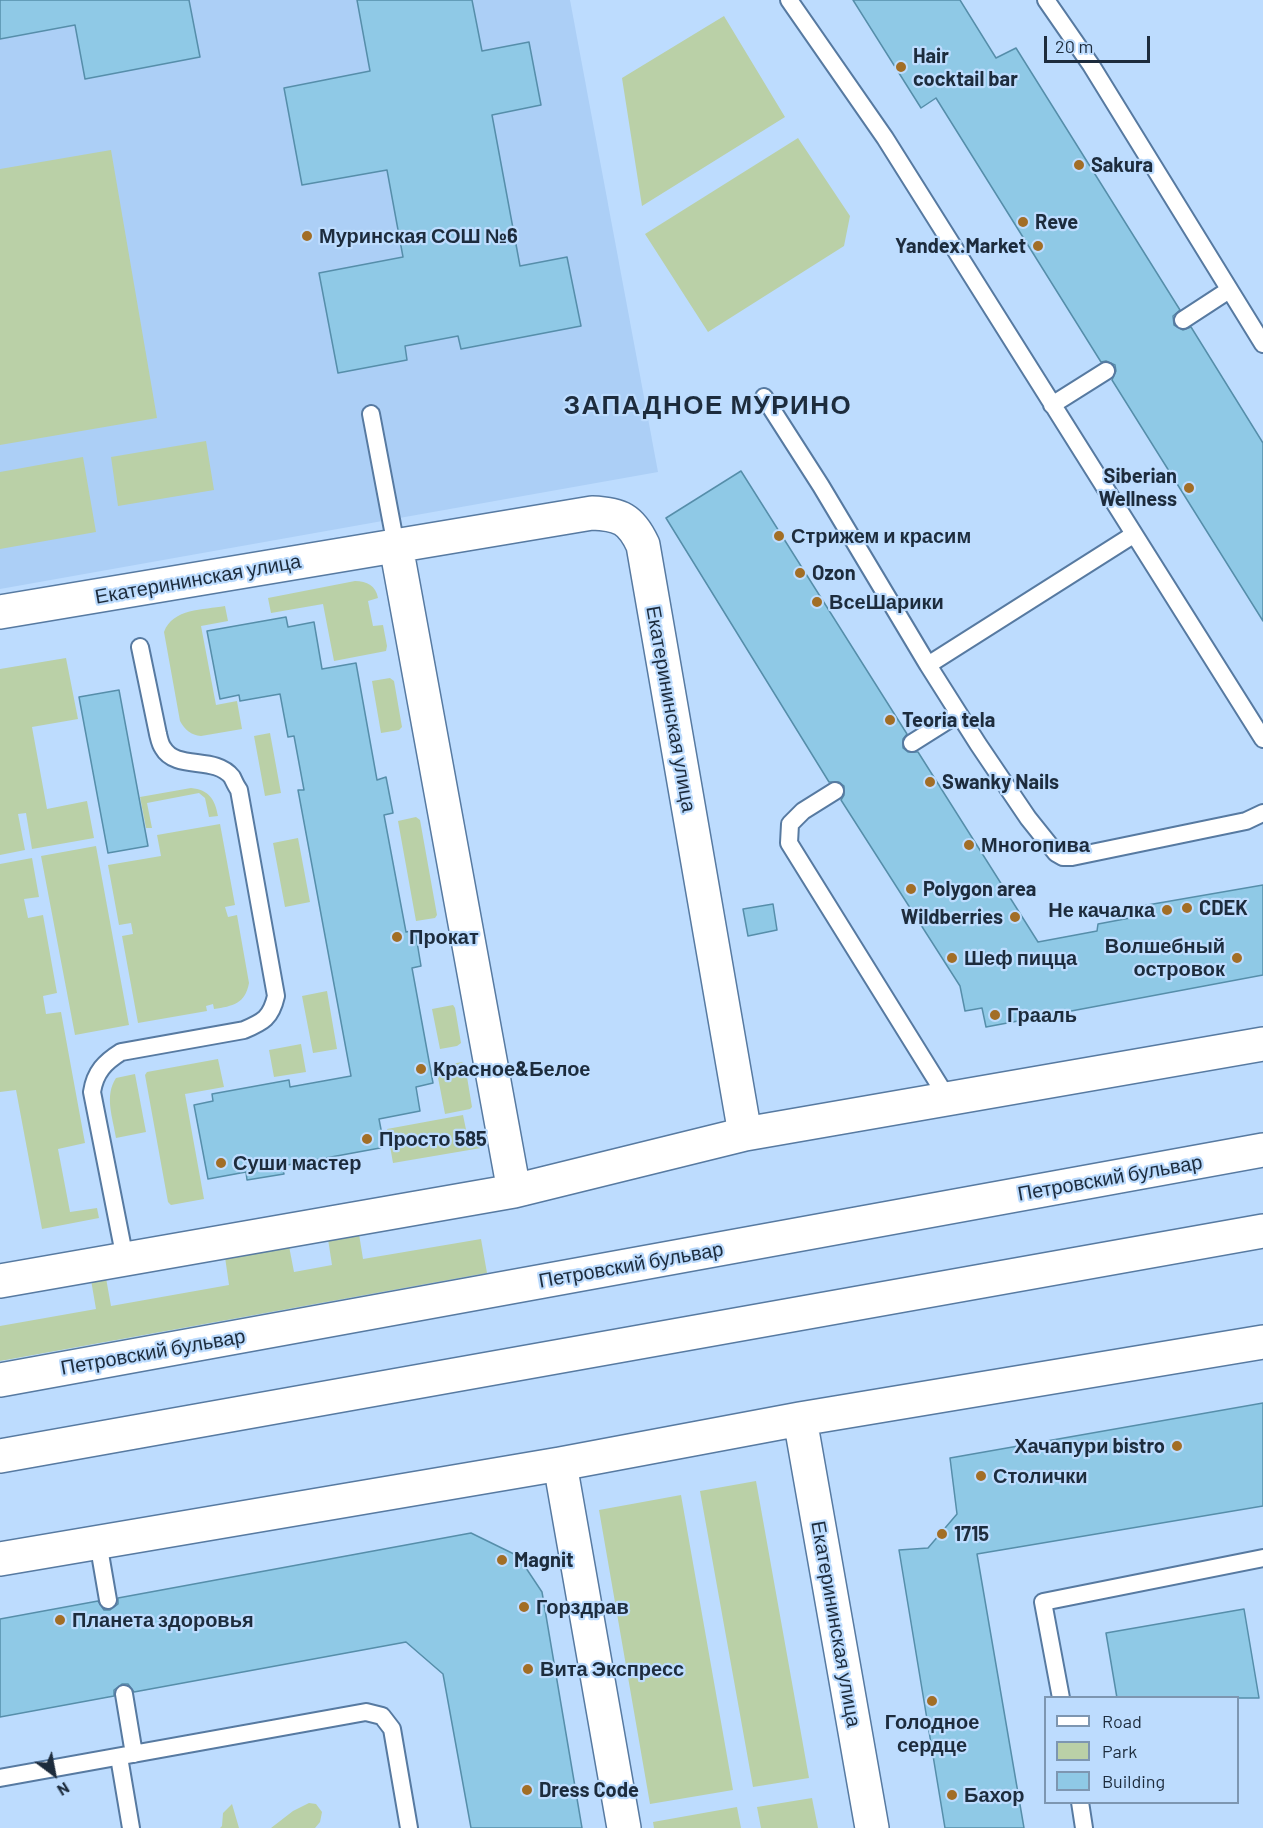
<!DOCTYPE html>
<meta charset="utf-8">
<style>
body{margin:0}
#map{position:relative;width:1263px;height:1828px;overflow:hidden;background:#bddcfe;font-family:Barlow,sans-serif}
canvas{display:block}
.legend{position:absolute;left:1044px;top:1696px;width:195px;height:108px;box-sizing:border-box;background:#bddcfe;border:2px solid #7d96b1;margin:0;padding:8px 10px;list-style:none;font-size:18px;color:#1d2c3d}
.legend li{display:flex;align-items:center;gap:12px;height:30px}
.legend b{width:30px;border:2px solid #7d96b1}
.north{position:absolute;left:24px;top:1744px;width:60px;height:60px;-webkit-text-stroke:4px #bddcfe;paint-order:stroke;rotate:148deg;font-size:16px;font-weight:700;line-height:24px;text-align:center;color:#1d2c3d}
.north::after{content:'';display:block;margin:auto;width:21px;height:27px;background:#1d2c3d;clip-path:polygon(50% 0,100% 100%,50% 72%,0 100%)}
.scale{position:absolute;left:1044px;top:36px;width:106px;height:27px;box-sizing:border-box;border:3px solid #1d2c3d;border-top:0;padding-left:8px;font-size:18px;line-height:21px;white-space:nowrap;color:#1d2c3d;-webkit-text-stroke:4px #bddcfe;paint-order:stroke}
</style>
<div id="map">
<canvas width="1263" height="1828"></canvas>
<ul class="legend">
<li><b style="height:8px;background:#fff"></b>Road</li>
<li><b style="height:16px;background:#bad0a7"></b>Park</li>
<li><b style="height:16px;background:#8fc9e6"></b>Building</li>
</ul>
<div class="north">N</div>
<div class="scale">20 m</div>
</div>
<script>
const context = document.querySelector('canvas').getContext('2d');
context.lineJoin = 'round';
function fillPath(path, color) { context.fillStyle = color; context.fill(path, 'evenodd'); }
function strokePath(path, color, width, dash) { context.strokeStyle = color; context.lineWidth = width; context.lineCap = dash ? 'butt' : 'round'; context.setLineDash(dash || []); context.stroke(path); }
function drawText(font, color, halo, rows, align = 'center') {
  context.font = font + ' Barlow,sans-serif'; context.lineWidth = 4.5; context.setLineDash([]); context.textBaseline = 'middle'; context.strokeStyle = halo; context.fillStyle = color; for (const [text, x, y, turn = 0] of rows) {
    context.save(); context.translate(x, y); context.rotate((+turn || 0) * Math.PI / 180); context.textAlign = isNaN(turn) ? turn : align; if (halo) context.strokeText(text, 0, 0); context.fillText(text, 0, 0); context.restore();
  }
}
const built = new Path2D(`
 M0,0h570l88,472 -658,117z`);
const green = new Path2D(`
 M724,16l61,101 -143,89 -20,-128z
 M798,138l52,78 -6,30 -136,86 -63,-98z
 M111,150l46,268 -157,27v-276z
 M206,441l8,49 -96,16 -7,-49z
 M83,457l13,75 -96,17v-77z
 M355,581c12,0 21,5 23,17l-10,3 5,25 10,-1 4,21 -1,5 -52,10 -11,-57 -52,9 -3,-15z
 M225,606l3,15 -27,5 15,79 21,-4 5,28 -41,7c-10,-1 -16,-6 -21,-15l-16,-89c9,-24 39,-22 61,-26z
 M66,658l12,61 -46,8 15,82 40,-8 7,37 -62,11 -6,-36 -8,1 7,36 -25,5v-186z
 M390,678l4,3 8,46 -3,3 -18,3 -9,-52z
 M270,733l11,60 -16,3 -11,-60z
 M191,788c18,2 24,11 27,28l-9,1 -4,-19 -6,-5 -52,10 5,25h-6l-6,-31z
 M416,817l4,3 17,95 -2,3 -19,3 -18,-100z
 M220,824l15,81 -10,2 3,10 9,-2 12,68c-4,21 -16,23 -35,26l-1,-5 -7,2 1,5 -69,12 -16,-87 11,-2 -2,-11 -12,2 -11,-60 53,-9 -4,-21z
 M298,838l12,64 -25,5 -12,-64z
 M96,846l33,179 -54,10 -34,-179z
 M32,858l7,39 -15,2 4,19 15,-3 14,78 -14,3 3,18 15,-2 24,131 -27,6 12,63 27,-4 2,10 -57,11 -26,-139 -16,2v-228z
 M327,991l10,58 -24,4 -11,-57z
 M453,1005l2,3 6,35 -4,3 -17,3 -8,-40z
 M301,1044l5,28 -32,5 -5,-27z
 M218,1059l6,28 -39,7 19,105 -33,6 -3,-3 -23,-127 2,-3z
 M462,1062l3,3 7,42 -2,2 -25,5 -9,-47z
 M135,1074l11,58 -30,6c-3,-20 -12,-42 0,-60z
 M463,1115l6,29 11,-2 1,6 -88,15 -6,-34z
 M359,1234l4,25 118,-20 6,34 -487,88v-35l96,-17 -5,-29 15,-2 5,28 118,-21 -4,-28 64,-11 5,26 38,-7 -4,-26z
 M756,1481l53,297 -56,9 -53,-296z
 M681,1495l52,295 -83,14 -51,-294z
 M812,1798l6,30h-57l-4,-21z
 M309,1803l7,1 6,8 -2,10 -5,6h-44l22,-17z
 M232,1804l7,24h-19l2,-2 1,-13z
 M737,1807l4,21h-87l-1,-6z`);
const building = new Path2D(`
 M0,0h189l11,57 -115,22 -10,-54 -75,14z
 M357,0h115l10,51 47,-9 12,63 -49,10 28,151 47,-9 14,69 -120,23 -3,-13 -53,10 2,14 -69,13 -19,-100 84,-16 -16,-87 -85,15 -18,-97 86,-17z
 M853,0h107l36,58 20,-10 164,262 -7,6 1,9 9,5 8,-3 72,116v178l-151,-241 4,-9 -1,-6 -9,-4 -5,1 -165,-264 -15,10z
 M741,471l166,263 -4,5v9l5,4h10l120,190 59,-11 1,-7 32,-6v-10l133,-23v90l-277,52 -4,-19 -17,3 -5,-25 -119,-186 3,-5v-9l-5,-4h-10l-163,-264z
 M286,617l2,10 26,-5 8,47 34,-6 21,117 9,-3 7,36 -9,2 22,117 9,-2 6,36 -9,2 21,115 -17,4 4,24 -41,8 5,26 -5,1 1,2 -98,18 2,8 -37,6 -1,-8 -38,7 -14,-74 19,-4 -1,-7 77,-14 1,7 61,-11 -53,-286h6l-10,-54 -6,1 -8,-43 -40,7 -1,-6 -19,4 -13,-68z
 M119,690l29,156 -40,7 -29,-156z
 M773,904l4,26 -29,6 -5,-27z
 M1263,1403v103l-286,48 47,274h-79l-46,-278 29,-2 29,-34 -7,-56z
 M471,1533l47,23 24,36 40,236h-111l-28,-154 -37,-32 -272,50 -6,-8h-6l-8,6v6l-114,21v-98l98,-18 6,9h6l8,-6v-6z
 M1244,1609l15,89h-142l-11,-65z`);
const lane = new Path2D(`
 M789,0l96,138 378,601
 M1046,0l45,65 172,279
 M1183,320l46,-30
 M764,397l57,89 107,179 50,79 50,74 28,35 7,4h9l174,-36 17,-8
 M1052,405l54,-34
 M371,414l25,132
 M928,665l205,-130
 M912,743l46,-29
 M835,791l-32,20 -13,13 -1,19 159,256
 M125,1259l-33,-167c3,-20 13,-30 29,-40l123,-22c19,-8 27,-12 32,-34l-37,-206c-3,-4 -5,-9 -7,-13 -17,-22 -56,-6 -69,-29 -3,-4 -4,-10 -5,-14l-18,-87
 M98,1542l10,58
 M124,1694l10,60
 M1061,1698l-18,-96 220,-44
 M119,1757l12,71
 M0,1778l366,-66 16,4 10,13 17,99
 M1080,1802l4,26`);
const street = new Path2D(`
 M396,546l118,645
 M0,612l592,-99c28,1 39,6 51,32l102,589
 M0,1281l514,-90 231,-57 518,-90
 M0,1380l1263,-230
 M800,1419l72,409
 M0,1456l1263,-225
 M560,1464l64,364
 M0,1559l560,-95 240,-45 463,-77`);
const markers = [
 [901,67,6,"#a26e26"],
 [1079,165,6,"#a26e26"],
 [1023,222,6,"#a26e26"],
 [307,236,6,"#a26e26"],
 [1038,246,6,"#a26e26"],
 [1189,488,6,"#a26e26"],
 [779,536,6,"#a26e26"],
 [800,573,6,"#a26e26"],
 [817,602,6,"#a26e26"],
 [890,720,6,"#a26e26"],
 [930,782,6,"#a26e26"],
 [969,845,6,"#a26e26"],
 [911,889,6,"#a26e26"],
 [1187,908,6,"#a26e26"],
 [1167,910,6,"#a26e26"],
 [1015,917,6,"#a26e26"],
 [397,937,6,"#a26e26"],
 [952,958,6,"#a26e26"],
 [1237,958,6,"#a26e26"],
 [995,1015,6,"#a26e26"],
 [421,1069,6,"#a26e26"],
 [367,1139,6,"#a26e26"],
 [221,1163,6,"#a26e26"],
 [1177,1446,6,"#a26e26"],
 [981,1476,6,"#a26e26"],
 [942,1534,6,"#a26e26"],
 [502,1560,6,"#a26e26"],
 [524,1607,6,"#a26e26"],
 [60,1620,6,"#a26e26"],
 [528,1669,6,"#a26e26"],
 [932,1701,6,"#a26e26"],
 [527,1790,6,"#a26e26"],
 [952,1795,6,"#a26e26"]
];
const poiNames = [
 ["Hair",913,56],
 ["cocktail bar",913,79],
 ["Sakura",1091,165],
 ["Reve",1035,222],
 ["Муринская СОШ №6",319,236],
 ["Yandex.Market",1026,246,"right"],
 ["Siberian",1177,476,"right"],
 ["Wellness",1177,499,"right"],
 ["Стрижем и красим",791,536],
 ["Ozon",812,573],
 ["ВсеШарики",829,602],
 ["Teoria tela",902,720],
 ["Swanky Nails",942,782],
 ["Многопива",981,845],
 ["Polygon area",923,889],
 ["CDEK",1199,908],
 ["Не качалка",1155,910,"right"],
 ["Wildberries",1003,917,"right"],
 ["Прокат",409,937],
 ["Волшебный",1225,946,"right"],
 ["островок",1225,969,"right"],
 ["Шеф пицца",964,958],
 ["Грааль",1007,1015],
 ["Красное&Белое",433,1069],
 ["Просто 585",379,1139],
 ["Суши мастер",233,1163],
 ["Хачапури bistro",1165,1446,"right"],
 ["Столички",993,1476],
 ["1715",954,1534],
 ["Magnit",514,1560],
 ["Горздрав",536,1607],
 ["Планета здоровья",72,1620],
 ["Вита Экспресс",540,1669],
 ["Голодное",932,1722,"center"],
 ["сердце",932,1745,"center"],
 ["Dress Code",539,1790],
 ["Бахор",964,1795]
];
const streetNames = [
 ["Екатерининская улица",198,579,-10],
 ["Екатерининская улица",671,709,80],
 ["Петровский бульвар",1110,1178,-10],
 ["Петровский бульвар",631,1265,-10],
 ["Петровский бульвар",153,1352,-10],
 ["Екатерининская улица",836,1624,80]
];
const districtNames = [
 ["ЗАПАДНОЕ МУРИНО",708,405]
];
fillPath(built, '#accff6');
fillPath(green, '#bad0a7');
fillPath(building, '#8fc9e6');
strokePath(building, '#568eaa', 1.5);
strokePath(lane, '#577aa1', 20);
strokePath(street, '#577aa1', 36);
strokePath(lane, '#fff', 16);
strokePath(street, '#fff', 33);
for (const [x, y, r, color] of markers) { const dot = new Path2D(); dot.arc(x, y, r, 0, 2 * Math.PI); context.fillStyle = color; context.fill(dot); strokePath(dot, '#bddcfe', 2); }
drawText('bold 20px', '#1d2c3d', '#bddcfe', poiNames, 'left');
drawText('20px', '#1d2c3d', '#bddcfe', streetNames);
context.letterSpacing = '1.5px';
drawText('bold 26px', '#1d2c3d', '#bddcfe', districtNames);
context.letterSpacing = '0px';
</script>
